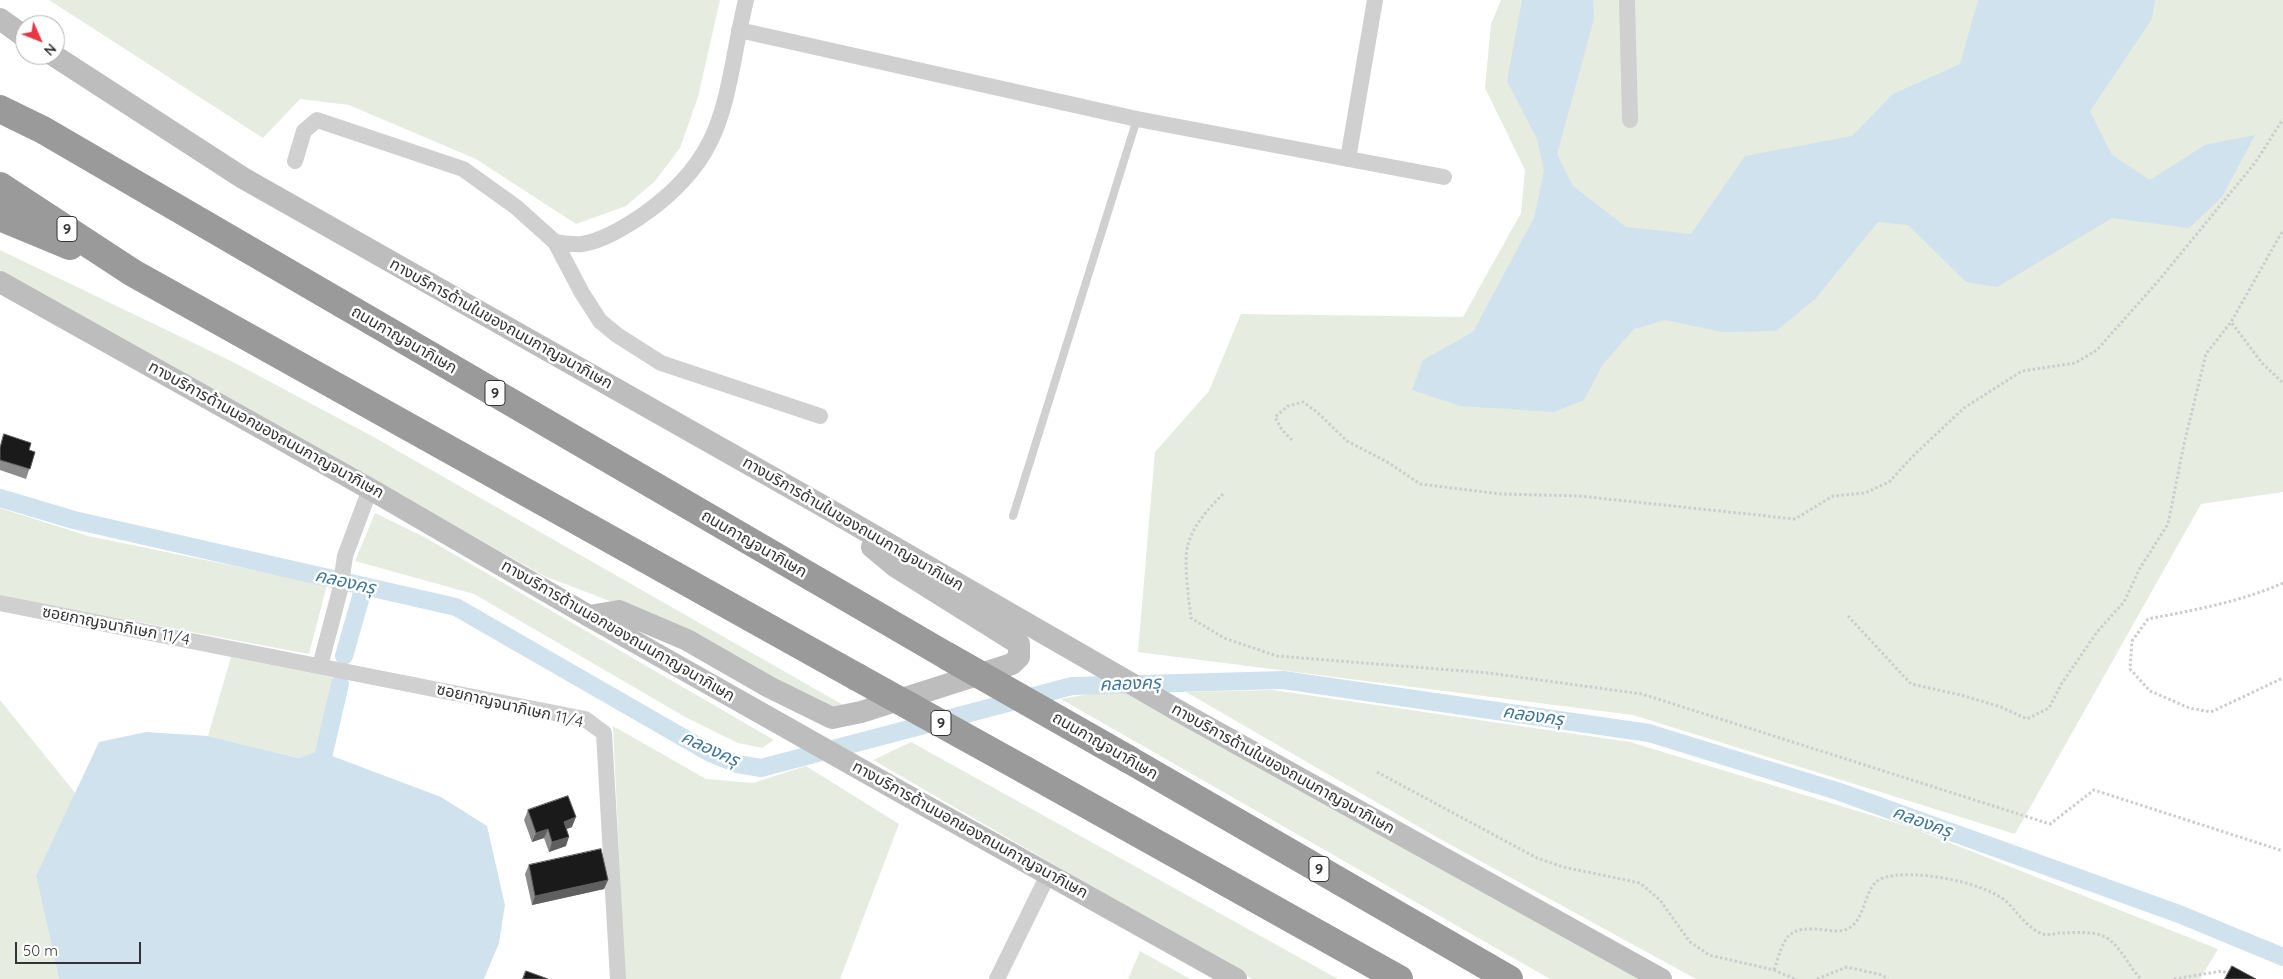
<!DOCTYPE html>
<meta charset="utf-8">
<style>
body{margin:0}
#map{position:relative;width:2283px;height:979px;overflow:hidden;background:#fff;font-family:Quicksand,sans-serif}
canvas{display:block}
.north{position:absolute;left:15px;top:15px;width:50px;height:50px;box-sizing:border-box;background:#fff;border:1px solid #adadad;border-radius:50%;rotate:134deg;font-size:14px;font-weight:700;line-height:20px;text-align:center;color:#333}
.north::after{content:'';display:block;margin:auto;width:18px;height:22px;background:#e63946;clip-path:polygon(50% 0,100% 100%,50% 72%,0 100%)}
.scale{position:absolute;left:15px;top:942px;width:126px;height:22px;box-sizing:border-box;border:2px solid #333;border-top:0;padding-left:6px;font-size:15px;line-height:18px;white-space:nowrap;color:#333;-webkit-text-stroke:4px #fff;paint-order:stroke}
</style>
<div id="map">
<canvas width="2283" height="979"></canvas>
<div class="north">N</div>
<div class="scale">50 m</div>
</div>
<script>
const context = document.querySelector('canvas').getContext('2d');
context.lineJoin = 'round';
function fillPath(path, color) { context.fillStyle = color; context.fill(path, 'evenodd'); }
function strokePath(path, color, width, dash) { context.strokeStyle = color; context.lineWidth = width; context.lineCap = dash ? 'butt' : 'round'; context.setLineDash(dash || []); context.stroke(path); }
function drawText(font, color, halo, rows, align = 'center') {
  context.font = font + ' Quicksand,"Noto Sans Thai",sans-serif'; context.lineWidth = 5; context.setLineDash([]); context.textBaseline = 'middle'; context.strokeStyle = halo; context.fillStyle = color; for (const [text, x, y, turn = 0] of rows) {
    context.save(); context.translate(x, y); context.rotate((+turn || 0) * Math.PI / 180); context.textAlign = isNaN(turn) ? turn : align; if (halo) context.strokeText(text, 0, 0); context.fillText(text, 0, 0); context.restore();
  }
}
const green = new Path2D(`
 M49,0h671l-22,97 -18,51 -25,33 -29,25 -50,18 -100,-65 -127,-54 -49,-6 -37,39z
 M1501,0h782v492l-82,12 -186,330 -382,-119 -495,-63 17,-200 54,-61 32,-77 222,3 58,-104 4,-43 -40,-82 6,-64z
 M0,250l233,112 137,73 475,271 -8,6 -214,-106 -79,-30 -544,-306z
 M0,508l88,28 239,49 -18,69 -309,-58z
 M375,513l51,25 348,202 -12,8 -24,-5 -51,-25 -213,-124 -119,-33z
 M231,657l105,21 -7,38 -11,35 -18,7 -92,-22z
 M1118,689l253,139 268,151h-89l-489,-280z
 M1273,690l357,52 280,85 308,122 -18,30h-504l-256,-140 -254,-147z
 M0,700l76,94 -40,82 23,103h-59z
 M613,726l93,53 47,4 53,-17 93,58 -59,155h-215z
 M911,742l427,237h-86l-379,-219z
 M1140,951l50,28h-62z`);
const water = new Path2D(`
 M1522,0h71l1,19 -37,135 16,32 53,41 65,7 54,-78 107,-20 41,-42 67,-30 18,-64h177l-3,19 -62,92 22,44 38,25 55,-35 50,-10 -33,62 -33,31 -77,-10 -115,69 -31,-5 -58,-57 -30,-3 -63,77 -39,32 -53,1 -58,-12 -31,9 -31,35 -19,36 -30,12 -93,-6 -49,-16 11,-30 50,-28 61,-114 10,-47 -7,-32 -30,-58z
 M146,732l62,4 91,22 19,-7 6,2 117,44 46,29 18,79 -6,38 -15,36h-425l-23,-103 63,-134z`);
const canal = new Path2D(`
 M0,498l74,22 382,87 254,146 27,11 24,4 311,-82 211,-6 366,53 191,59 339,122 104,43
 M344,656l20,-70
 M324,753l16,-69`);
const path = new Path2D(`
 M2282,232l-51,90 31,41 21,20
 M1292,440l-10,-10 -7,-13 13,-11 15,-4 14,10 30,29 42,22 31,21 81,10 78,2 216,23 38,-23 32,-3 24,-11 25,-27 50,-47 58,-37 53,-8 22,-13 63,-71 95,-116 28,-44
 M1223,494c-14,14 -30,31 -35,51 -5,16 1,55 3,73l33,20 53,18 212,17 153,21 408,130 44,-34 189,61
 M2283,583c-43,19 -89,27 -135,36l-16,22 -2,28 20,22 39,17 22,4 72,-34
 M1848,616l63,68 50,11 40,12 26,12 22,-11 13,-25 35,-51 27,-30 16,-34 28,-44 16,-80 22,-90 25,-32
 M1377,772l160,86 26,9 77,16 20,17 30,42 19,13 65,15 21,9
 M1774,970c11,-33 12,-45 51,-40 7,1 15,2 22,-1 20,-8 16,-45 36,-51 28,-10 102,4 124,24 11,11 19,24 33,31 6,3 13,1 19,0 15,0 35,-3 48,5 15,10 22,29 34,41
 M1817,979l30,-12 35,8 6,4
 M2174,979l48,-8 8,3`);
const service = new Path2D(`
 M1013,516l124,-397`);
const minor = new Path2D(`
 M1627,0l3,120
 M739,30l398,89 307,58
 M1348,159l27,-159
 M295,161l9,-30 13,-11 146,49 53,38 39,35 27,51 18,28 17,14 44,28 159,53
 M555,242c8,1 18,3 27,2 20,-3 41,-16 58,-27 91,-62 83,-120 106,-217
 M0,603l585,116 19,14 14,246
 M320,666l20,-76 5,-34 25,-67
 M997,979l52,-106`);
const secondary = new Path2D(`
 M0,19l25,18
 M53,55l190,123 578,327 363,209 477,265
 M0,282l370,207 219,127 317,179 330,184
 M589,616l30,-5 68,29 82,47 63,31 29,-6 151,-48 7,-7v-13l-123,-77 -24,-20`);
const motorway = new Path2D(`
 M0,109l43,21 904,526
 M0,186l133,87 724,404
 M0,217l70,29
 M1128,759l381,220
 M1025,770l374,209`);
const motorwayBridge = new Path2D(`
 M947,656l181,103
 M857,677l168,93`);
const wall = new Path2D(`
 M0,447l29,3 6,2 -9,27 -26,-9z
 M528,810l44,17 -5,2 -1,17 -17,6 -5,-14 -12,4 -8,-22z
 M529,865l79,15 -4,9 -72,16 -7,-31z`);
const shadedWall = new Path2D(`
 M576,817l-4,10 -11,4 3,-9z
 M548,829l-4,9 -12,4 4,-9z
 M569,837l-3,9 -17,6 3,-10z
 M608,880l-4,9 -72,16 3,-9z`);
const building = new Path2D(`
 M4,434l27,9 -2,7 6,2 -5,17 -30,-9v-12z
 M568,796l8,21 -12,5 5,15 -17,5 -4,-13 -12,4 -8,-23z
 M601,849l7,31 -73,16 -6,-31z
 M2232,966l24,13h-31z
 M526,971l22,8h-25z`);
const shields = [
 [67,229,20],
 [495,393,20],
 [941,723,20],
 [1319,869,20]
];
const shieldNames = [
 ["9",67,229],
 ["9",495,393],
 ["9",941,723],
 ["9",1319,869]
];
const streetNames = [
 ["ทางบริการด้านในของถนนกาญจนาภิเษก",501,324,29],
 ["ถนนกาญจนาภิเษก",404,340,30],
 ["ทางบริการด้านนอกของถนนกาญจนาภิเษก",266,430,29],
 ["ทางบริการด้านในของถนนกาญจนาภิเษก",853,524,30],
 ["ถนนกาญจนาภิเษก",754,544,30],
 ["ซอยกาญจนาภิเษก 11/4",116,626,11],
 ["ทางบริการด้านนอกของถนนกาญจนาภิเษก",618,631,30],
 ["ซอยกาญจนาภิเษก 11/4",510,706,13],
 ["ถนนกาญจนาภิเษก",1105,746,30],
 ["ทางบริการด้านในของถนนกาญจนาภิเษก",1283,769,29],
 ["ทางบริการด้านนอกของถนนกาญจนาภิเษก",970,830,29]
];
const waterNames = [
 ["คลองครุ",345,582,13],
 ["คลองครุ",1130,684,-2],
 ["คลองครุ",1533,716,8],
 ["คลองครุ",710,749,25],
 ["คลองครุ",1922,822,20]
];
fillPath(green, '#e6ecdf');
fillPath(water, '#cfe2ee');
strokePath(canal, '#cfe2ee', 18);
strokePath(path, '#cdcdcd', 3, [2.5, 2.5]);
strokePath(service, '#d0d0d0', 8);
strokePath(minor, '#d0d0d0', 16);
strokePath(secondary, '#bdbdbd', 22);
strokePath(motorway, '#9a9a9a', 28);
strokePath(motorwayBridge, '#9a9a9a', 28);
fillPath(wall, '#8c8c8c');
fillPath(shadedWall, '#5f5f5f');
fillPath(building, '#1a1a1a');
strokePath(building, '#5f5f5f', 1);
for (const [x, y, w] of shields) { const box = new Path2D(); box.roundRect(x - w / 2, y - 12.5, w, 25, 4); context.fillStyle = '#fff'; context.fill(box); strokePath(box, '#333', 1); }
drawText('bold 15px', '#333', null, shieldNames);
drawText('16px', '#333', '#fff', streetNames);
drawText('italic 18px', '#3f7597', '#fff', waterNames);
</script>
